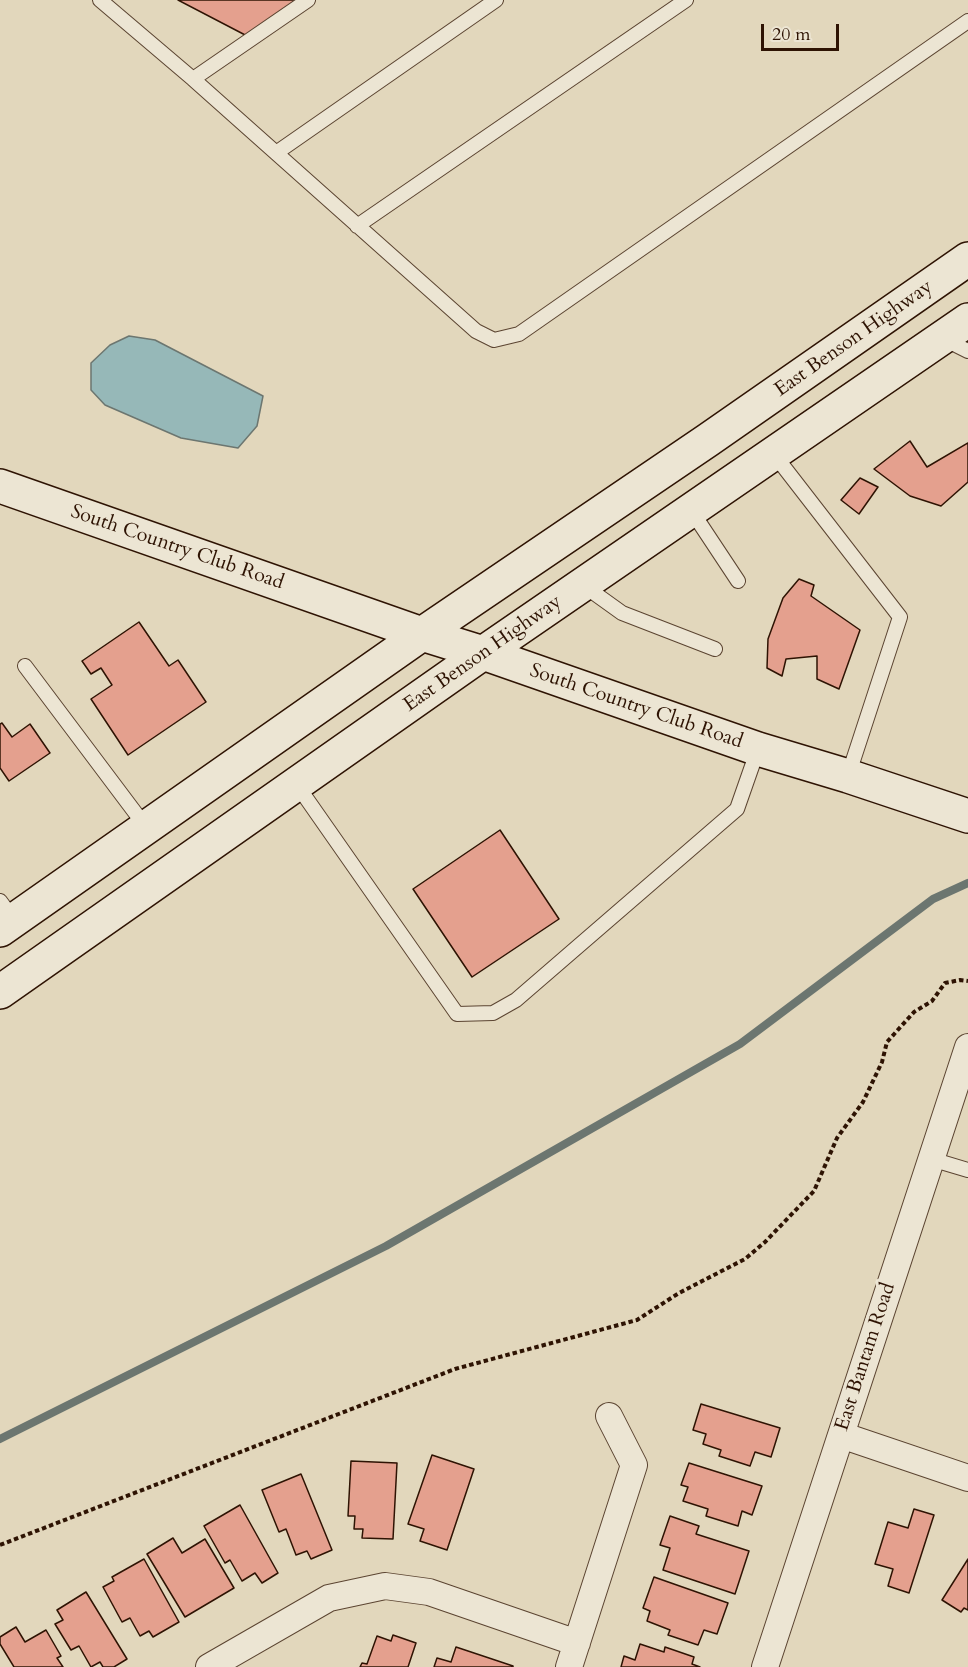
<!DOCTYPE html>
<style>
body{margin:0}
#map{position:relative;width:968px;height:1667px;overflow:hidden;background:#e2d7bc;font-family:Cardo,serif}
canvas{display:block}
.scale{position:absolute;left:761px;top:24px;width:78px;height:27px;box-sizing:border-box;border:3px solid #2e1303;border-top:0;padding-left:8px;font-size:18px;line-height:21px;white-space:nowrap;color:#2e1303;-webkit-text-stroke:4px #ece5d3;paint-order:stroke}
</style>
<div id="map">
<canvas width="968" height="1667"></canvas>
<div class="scale">20 m</div>
</div>
<script>
const context = document.querySelector('canvas').getContext('2d');
context.lineJoin = 'round';
function fillPath(path, color) { context.fillStyle = color; context.fill(path, 'evenodd'); }
function strokePath(path, color, width, dash) { context.strokeStyle = color; context.lineWidth = width; context.lineCap = dash ? 'butt' : 'round'; context.setLineDash(dash || []); context.stroke(path); }
function drawText(font, color, halo, rows, align = 'center') {
  context.font = font + ' Cardo,serif'; context.lineWidth = 6; context.setLineDash([]); context.textBaseline = 'middle'; context.strokeStyle = halo; context.fillStyle = color; for (const [text, x, y, turn = 0] of rows) {
    context.save(); context.translate(x, y); context.rotate((+turn || 0) * Math.PI / 180); context.textAlign = isNaN(turn) ? turn : align; if (halo) context.strokeText(text, 0, 0); context.fillText(text, 0, 0); context.restore();
  }
}
const water = new Path2D(`
 M129,336l26,4 108,56 -6,30 -19,22 -57,-10 -76,-33 -14,-15v-27l19,-18z`);
const stream = new Path2D(`
 M0,1439l386,-193 354,-202 193,-145 35,-16`);
const building = new Path2D(`
 M178,0h126l-55,37z
 M910,441l17,26 41,-24v39l-27,24 -31,-10 -36,-27z
 M860,478l18,9 -19,27 -18,-14z
 M799,579l15,6 -3,11 49,34 -21,59 -22,-10v-23l-31,3 -4,17 -15,-8 1,-29 15,-41z
 M139,622l30,44 9,-6 28,42 -78,53 -37,-56 21,-14 -11,-17 -10,6 -9,-13z
 M2,723l10,14 18,-13 20,29 -41,28 -9,-13v-44z
 M500,830l59,89 -87,58 -59,-88z
 M701,1404l79,24 -9,29 -16,-5 -5,14 -31,-10 2,-6 -18,-6 3,-10 -13,-4z
 M432,1455l42,14 -27,81 -27,-9 4,-12 -16,-5z
 M351,1461l46,2 -4,76 -31,-1 1,-9h-9l1,-13h-7z
 M689,1463l73,23 -10,29 -10,-4 -4,15 -32,-10 2,-7 -25,-8 5,-14 -7,-2z
 M301,1474l31,76 -21,9 -4,-8 -11,4 -10,-26 -7,3 -17,-42z
 M240,1505l38,68 -16,10 -7,-10 -13,8 -12,-21 -5,3 -21,-37z
 M914,1509l20,6 -25,78 -21,-7 5,-17 -18,-5 13,-42 20,6z
 M670,1516l29,10 -3,8 53,17 -14,43 -72,-24 7,-22 -10,-3z
 M173,1538l9,15 23,-14 29,49 -49,29 -38,-63z
 M144,1559l35,63 -26,15 -4,-6 -9,5 -10,-18 -8,4 -19,-35 11,-6 -2,-4z
 M968,1559v51l-4,-2 -3,4 -19,-12z
 M654,1577l74,26 -11,31 -13,-4 -6,15 -30,-10 2,-5 -23,-9 3,-10 -7,-3z
 M86,1592l41,67 -13,8h-11l-3,-5 -9,5 -12,-21 -8,4 -16,-26 8,-4 -6,-10z
 M16,1627l9,15 21,-12 15,26 -4,2 6,9h-49l-14,-23v-7z
 M393,1635l23,8 -8,24h-48l2,-4 5,1 10,-28 14,5z
 M640,1644l24,8 1,-5 29,10 -2,7 8,3h-79l3,-11 11,4z
 M456,1647l57,19v1h-79l3,-9 14,4z`);
const path = new Path2D(`
 M0,1545l455,-176 182,-49 42,-27 66,-34 20,-17 49,-51 23,-53 26,-36 19,-40 5,-20 27,-30 18,-11 13,-18 15,-3 8,1`);
const lane = new Path2D(`
 M100,0l93,79 283,252 18,9 25,-6 449,-313
 M193,79l115,-79
 M276,153l220,-153
 M357,226l329,-226
 M944,339l24,12
 M773,453l127,164 -52,159
 M691,510l47,71
 M583,585l39,28 93,36
 M25,666l121,161
 M297,785l160,229 36,-1 23,-13 221,-191 21,-60
 M0,901l14,19
 M931,1159l37,11`);
const street = new Path2D(`
 M841,1435l127,43
 M209,1667l120,-69 56,-12 44,6 148,51
 M569,1667l65,-202 -25,-49
 M765,1667l203,-620`);
const secondary = new Path2D(`
 M0,486l422,148 61,19 275,96 90,27 120,40
 M0,930l422,-296 286,-194 260,-181
 M0,992l483,-339 485,-333`);
const streetNames = [
 ["East Benson Highway",854,339,-35],
 ["South Country Club Road",177,548,19],
 ["East Benson Highway",483,654,-35],
 ["South Country Club Road",636,707,19],
 ["East Bantam Road",866,1357,-72]
];
fillPath(water, '#96b8b8');
strokePath(water, '#6c7670', 1.5);
strokePath(stream, '#6c7670', 8);
fillPath(building, '#e4a08e');
strokePath(building, '#2e1303', 1.5);
strokePath(lane, '#5b4431', 16);
strokePath(street, '#5b4431', 28);
strokePath(secondary, '#2e1303', 36);
strokePath(path, '#2e1303', 4, [4.5, 3]);
strokePath(lane, '#ece5d3', 14);
strokePath(street, '#ece5d3', 26);
strokePath(secondary, '#ece5d3', 33);
drawText('20px', '#2e1303', '#ece5d3', streetNames);
</script>
